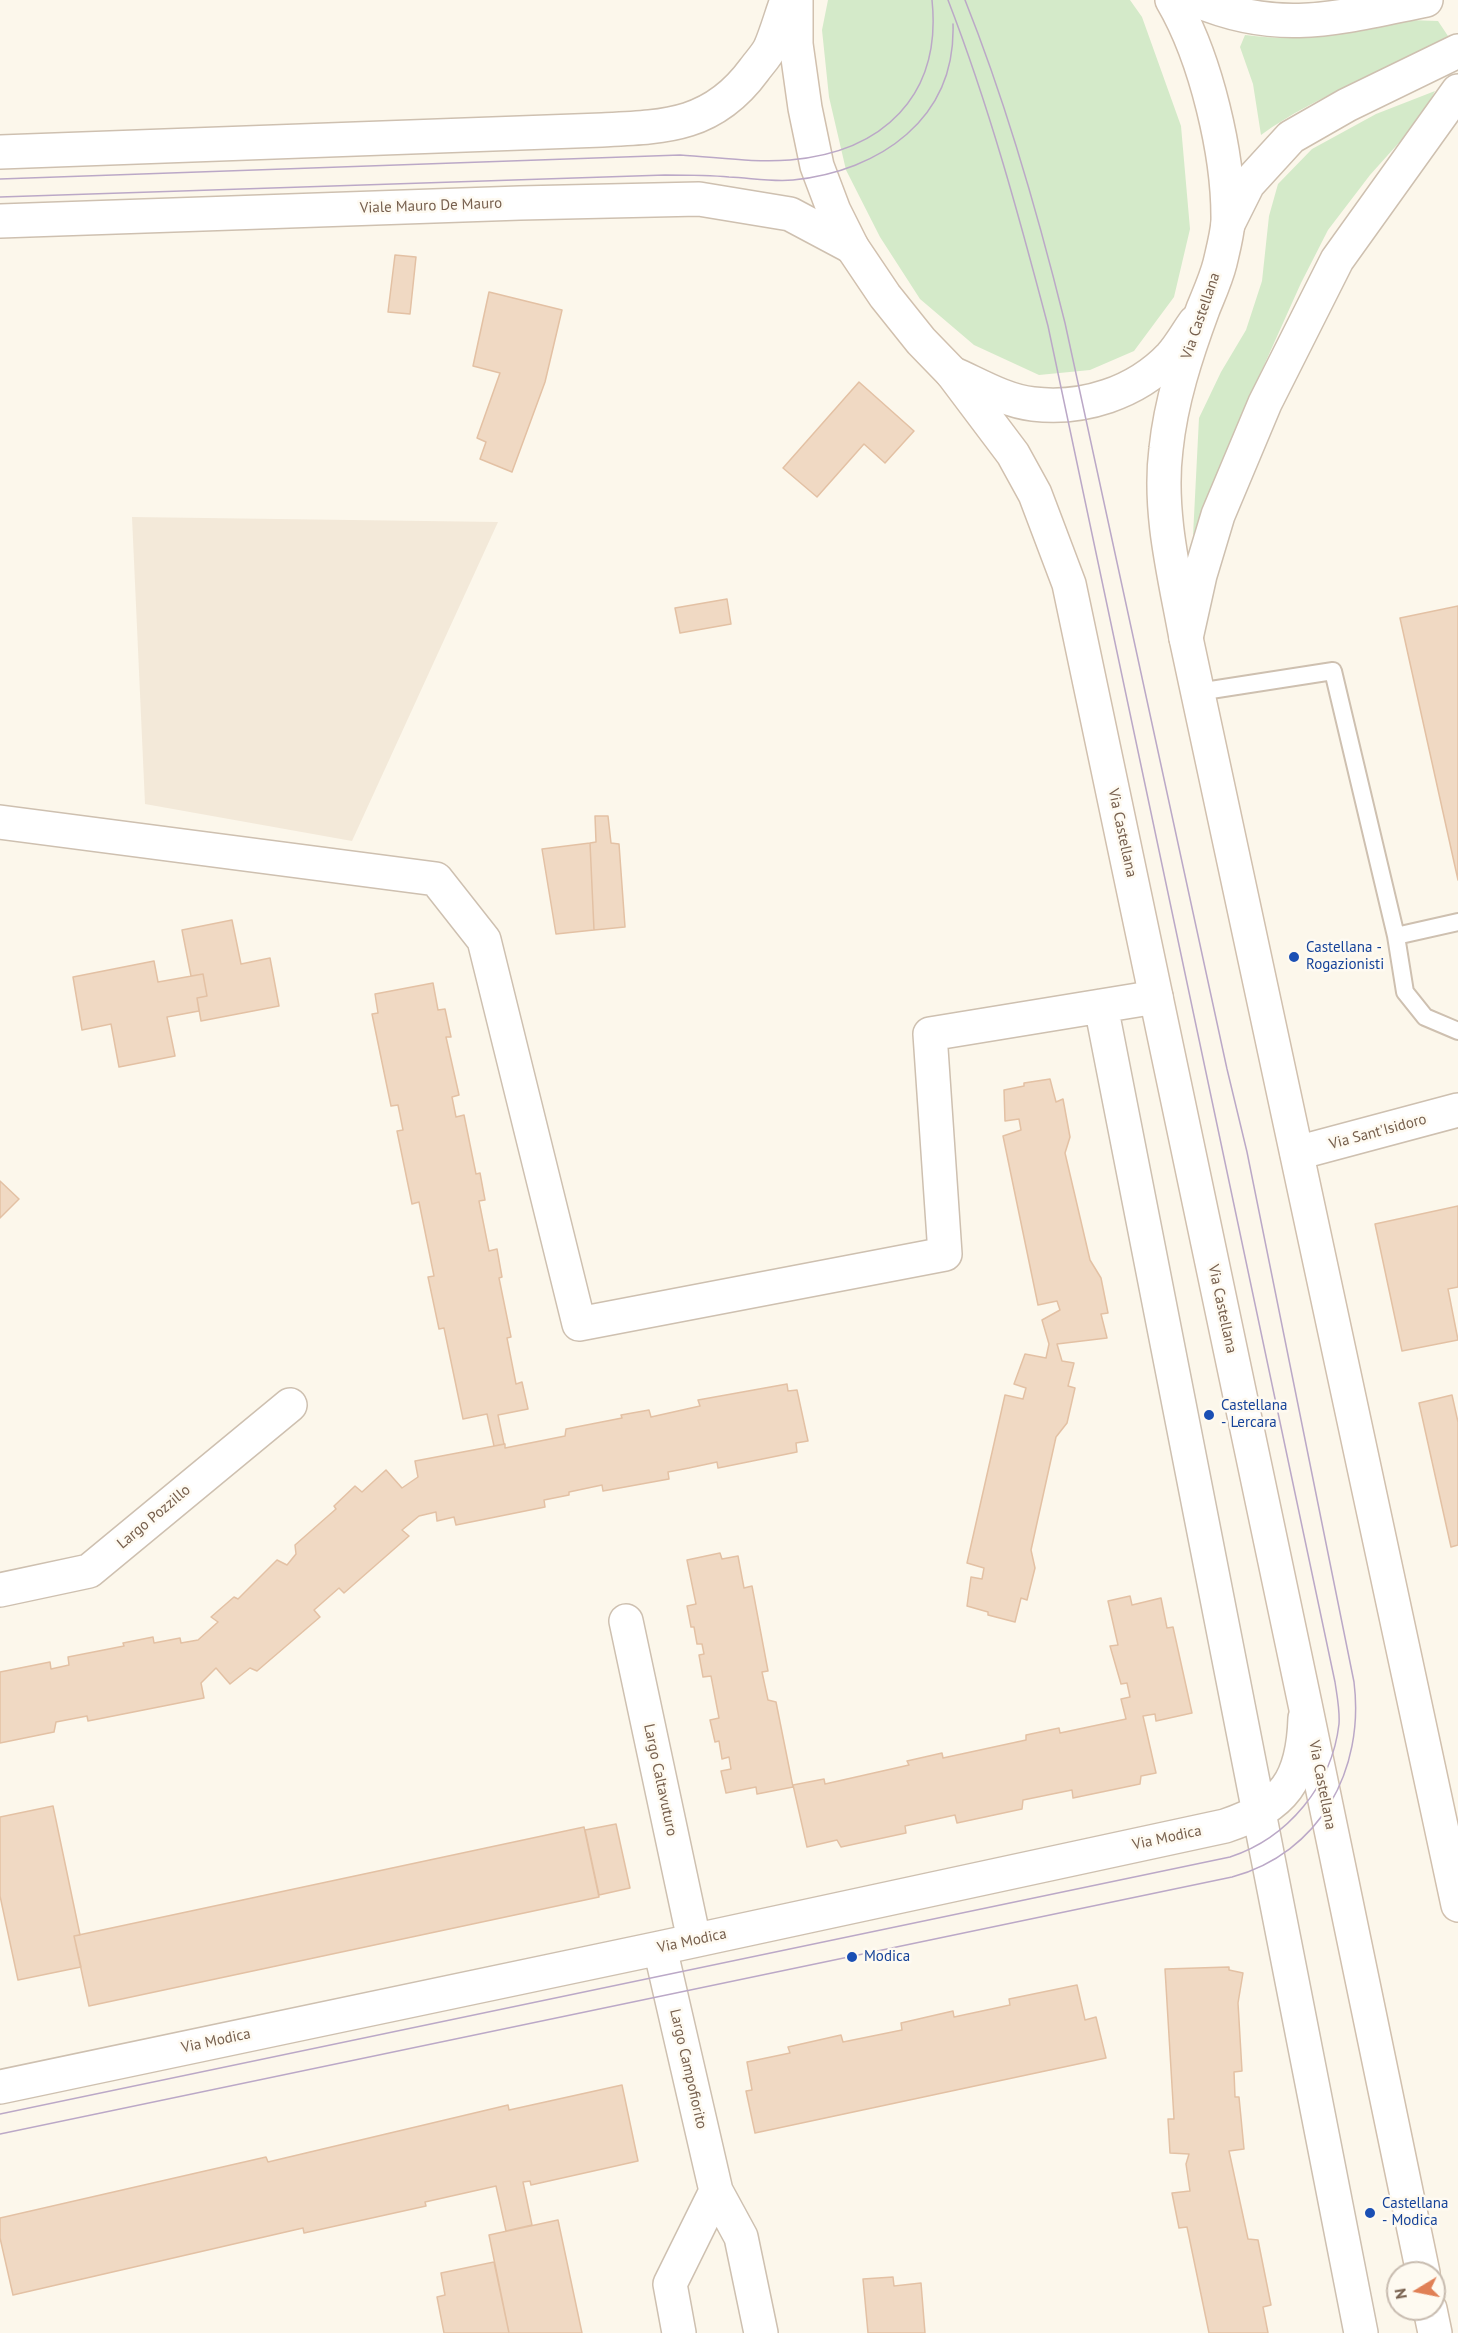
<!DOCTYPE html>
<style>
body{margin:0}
#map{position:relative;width:1458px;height:2333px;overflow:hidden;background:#fcf7eb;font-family:"PT Sans",sans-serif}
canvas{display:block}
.north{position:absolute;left:1386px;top:2261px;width:60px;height:60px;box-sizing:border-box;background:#fefaf1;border:2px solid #c8bcb0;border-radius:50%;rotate:260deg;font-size:16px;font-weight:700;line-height:24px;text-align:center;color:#77604e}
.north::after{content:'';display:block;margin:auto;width:21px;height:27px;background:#e08056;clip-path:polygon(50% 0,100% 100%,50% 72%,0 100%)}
</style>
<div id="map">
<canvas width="1458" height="2333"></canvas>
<div class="north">N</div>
</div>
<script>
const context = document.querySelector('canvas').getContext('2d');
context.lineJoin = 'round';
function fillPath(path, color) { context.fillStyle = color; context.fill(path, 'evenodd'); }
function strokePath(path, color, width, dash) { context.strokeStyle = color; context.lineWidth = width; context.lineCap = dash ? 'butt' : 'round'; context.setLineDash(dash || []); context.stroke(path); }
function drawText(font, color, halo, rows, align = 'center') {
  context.font = font + ' "PT Sans",sans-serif'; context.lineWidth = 5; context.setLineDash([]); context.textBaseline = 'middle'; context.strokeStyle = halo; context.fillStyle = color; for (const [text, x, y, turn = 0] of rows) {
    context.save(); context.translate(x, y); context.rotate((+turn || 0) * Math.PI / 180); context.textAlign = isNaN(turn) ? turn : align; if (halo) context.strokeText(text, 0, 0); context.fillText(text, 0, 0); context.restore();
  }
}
const residential = new Path2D(`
 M132,517l366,5 -146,319 -207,-37z`);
const green = new Path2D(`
 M828,0h302l12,17 39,109 9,103 -16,68 -40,54 -44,19 -51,5 -65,-30 -54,-46 -40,-62 -34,-67 -17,-73 -7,-67z
 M1409,20l29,1 10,15c-61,36 -129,57 -187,99l-8,-51 -13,-37 5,-12c60,8 105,-1 164,-15z
 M1435,91l-13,26 -52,58 -42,55 -27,53 -49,109 -59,144 6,-118 22,-46 25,-42 16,-49 7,-65 9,-32 34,-35 64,-35z`);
const building = new Path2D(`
 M395,255l21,2 -6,57 -22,-2z
 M489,292l73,18 -17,72 -33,90 -32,-13 6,-17 -9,-4 23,-65 -27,-7z
 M859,382l55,49 -29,32 -21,-19 -47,53 -34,-29z
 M727,599l4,25 -51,9 -5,-25z
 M1458,606v274l-58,-262z
 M595,816h13l3,27 8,1 6,83 -31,3 -4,-87 6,-1z
 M590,843l4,87 -38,4 -14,-85z
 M232,920l9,44 29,-6 9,48 -78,15 -4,-23 10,-2 -4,-22 -12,2 -9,-46z
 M154,961l4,21 45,-8 4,22 -10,2 2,13 -32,6 8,39 -56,11 -8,-43 -29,6 -9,-53z
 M433,983l5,27 7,-1 6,28h-5l13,58 -7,2 4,20 8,-2 12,59 4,-1 5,27 -6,1 10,50 8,-2 5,28 -3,1 12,59 -4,1 9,46 6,-2 6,27 -30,6 6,29 -10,2 -7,-32 -24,5 -19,-91 -5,1 -11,-52 6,-1 -15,-74 -7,2 -15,-73 6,-1 -5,-25 -7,1 -19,-92 6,-1 -3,-19z
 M1050,1079l6,23 7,-3 7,38 -5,16 25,107 11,18 7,35 -7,1 6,24 -50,6 5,17 12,2 -6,23 7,2 -8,35 -11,14 -25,113 4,18 -8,32 -6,-2 -6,24 -27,-7v-3l-21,-6 4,-29 11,2 2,-11 -17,-5 38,-168 18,4 3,-11 -12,-4 11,-30 21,4 3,-14 -7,-24 18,-10 -3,-9 -19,4 -35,-169 18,-6 -2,-11 -14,2 -1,-31 20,-4v-3z
 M0,1181l19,18 -19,19z
 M1458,1206v81l-10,2 10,51 -56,11 -27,-127z
 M787,1384l1,7 9,-1 11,51 -12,2 1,9 -79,16 -1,-6 -28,6 -21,4 1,7 -66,12 -1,-6 -33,7v3l-25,5 1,7 -89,18 -2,-8 -17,4 -1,-9 -17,4 -17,14 7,6 -65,57 -5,-5 -25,22 6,7 -63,54 -7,-3 -20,16 -14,-16 -15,15 3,15 -116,23 -1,-5 -31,6 -2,10 -54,11v-71l50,-10 1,7 18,-4 -1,-8 56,-11 -1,-3 30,-6 1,6 26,-5 1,5 17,-3 20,-18 -7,-5 23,-20 4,2 39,-39 10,5 9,-11 -1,-9 41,-36 -2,-3 21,-20 7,6 24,-22 16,18 16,-11 -3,-16 90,-17v4l60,-12 1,-7 56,-11 -1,-3 28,-5 2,7 49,-11 -2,-6z
 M1452,1395l6,27v123l-7,2 -32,-144z
 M720,1553l2,6 16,-3 6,32 8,-2 16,85 -6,1 6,28 8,2 17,85 -36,7 -1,-7 -30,6 -5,-22 10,-2 -2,-12 -7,2 -3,-18 -4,1 -5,-22 9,-2 -8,-42 -8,1 -4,-22 5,-1 -2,-10h-5l-3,-17h-3l-4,-21 9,-2 -9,-44z
 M1130,1596l2,9 29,-7 6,30 6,-1 19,86 -36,8 -1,-7 -12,2 13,57 -15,3 -1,8 -67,14 -1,-8 -49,10 -1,9 -65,14 -2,-8 -50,11 1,7 -65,14 -4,-7 -30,7 -14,-62 31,-6 1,5 84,-19 -2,-4 35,-8 1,5 83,-18v-5l33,-7 1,5 66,-14 -5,-20 9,-2 -3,-14 -6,1 -11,-38 8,-1 -10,-44z
 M53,1806l27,129 -6,1 7,31 -63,13 -18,-84v-79z
 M616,1824l14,64 -31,7 -14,-65z
 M584,1827l15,70 -510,109 -15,-70z
 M1229,1967v3l14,3 -5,30 4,68 -8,1 1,25h4l5,52 -15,2 19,88 10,1 13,65 -8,2 5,26h-59l-22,-106 -8,1 -7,-35 18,-2 -4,-27 3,-10 -19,-1 -2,-34h6l-9,-150z
 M1077,1985l8,35 11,-3 10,41 -351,75 -9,-42 6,-1 -5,-28 43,-9 -2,-6 53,-12 2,7 59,-12 -1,-7 52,-12 1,6 56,-12 -1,-6z
 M622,2085l16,76 -107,24 -1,-4 -7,1 9,43 -26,6 -10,-45 -71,16 1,4 -122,27 -1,-5 -290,67 -13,-57v-20l266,-61 2,5 240,-57 1,5z
 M558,2220l24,113h-73l-20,-98z
 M494,2262l15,71h-65l-7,-36 8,-2 -4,-22z
 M893,2277l1,9 27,-3 4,50h-57l-5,-54z`);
const service = new Path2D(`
 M1198,692l135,-21 63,265 62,-14
 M1396,936l9,56 20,25 33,14`);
const minor = new Path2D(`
 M0,822l436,57 48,61 95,384 366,-70 -15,-220 226,-37
 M1101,1006l260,1327
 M1297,1153l161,-43
 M0,1590l89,-19 201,-166
 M626,1621l68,319
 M660,1948l56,243 25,46 20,96
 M0,2087l660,-139 565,-122c60,-20 78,-46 80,-108
 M679,2333l-9,-49 46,-93`);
const tertiary = new Path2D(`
 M1196,0c84,36 145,17 230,0
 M0,152l602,-22c64,-3 111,-4 152,-60 5,-7 12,-14 16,-22 7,-16 11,-32 17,-48
 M0,221l520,-18 179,-4 91,15 62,33
 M1228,224l20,-40 43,-47 56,-32 111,-54
 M952,373c25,11 53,28 81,31 50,6 103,-11 138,-48 9,-10 16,-23 24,-34
 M1186,638l14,-63 18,-60 47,-112 72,-143 121,-169`);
const secondary = new Path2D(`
 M796,0v44l9,64 12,58 17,45 18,36 33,49 36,45 31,32 61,81 22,40 34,90 236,1120 118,569
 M1172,0c34,58 57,155 56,222 -1,13 -5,28 -8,41 -4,16 -11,31 -17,46 -17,46 -32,92 -37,140 -8,63 9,128 20,189l272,1267
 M1430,2309l5,24`);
const tram = new Path2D(`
 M0,179l680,-24c36,2 74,8 110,5 93,-8 152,-64 142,-160
 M0,197l665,-22c21,0 43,0 64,2 22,1 43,5 64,3 87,-9 163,-61 160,-156
 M0,2114l1230,-257c58,-19 102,-72 109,-133 1,-14 -2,-28 -4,-42l-287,-1356c-29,-110 -59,-220 -100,-326
 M0,2134l1232,-257c88,-24 133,-107 122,-195l-107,-530 -20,-83 -162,-746c-27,-109 -58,-218 -100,-323`);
const markers = [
 [1294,957,6,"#1a4fb4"],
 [1209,1415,6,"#1a4fb4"],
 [852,1957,6,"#1a4fb4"],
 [1370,2213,6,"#1a4fb4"]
];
const streetNames = [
 ["Viale Mauro De Mauro",431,206,-2],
 ["Via Castellana",1201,316,-71],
 ["Via Castellana",1122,833,78],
 ["Via Sant'Isidoro",1378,1132,-15],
 ["Via Castellana",1222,1309,78],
 ["Largo Pozzillo",154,1517,-40],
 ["Largo Caltavuturo",660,1780,78],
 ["Via Castellana",1322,1785,79],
 ["Via Modica",1167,1838,-12],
 ["Via Modica",692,1941,-12],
 ["Via Modica",216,2041,-12],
 ["Largo Campofiorito",688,2069,77]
];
const transitNames = [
 ["Castellana -",1306,948],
 ["Rogazionisti",1306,965],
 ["Castellana",1221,1406],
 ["- Lercara",1221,1423],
 ["Modica",864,1957],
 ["Castellana",1382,2204],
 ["- Modica",1382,2221]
];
fillPath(residential, '#f3e9d9');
fillPath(green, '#d4eac9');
fillPath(building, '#f0d9c3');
strokePath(building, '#e3c1a4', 1.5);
strokePath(service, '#cec0b0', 20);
strokePath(minor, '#cec0b0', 36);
strokePath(tertiary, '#cec0b0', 36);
strokePath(secondary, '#d1c0ae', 36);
strokePath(service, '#fff', 16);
strokePath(minor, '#fff', 33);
strokePath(tertiary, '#fff', 33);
strokePath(secondary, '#fff', 33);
strokePath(tram, '#bba8c7', 1.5);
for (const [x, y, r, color] of markers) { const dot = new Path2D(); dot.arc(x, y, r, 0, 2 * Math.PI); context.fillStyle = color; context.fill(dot); strokePath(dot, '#fefaf1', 2); }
drawText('15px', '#77604e', '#fefaf1', streetNames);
drawText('15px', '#164399', '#fefaf1', transitNames, 'left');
</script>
